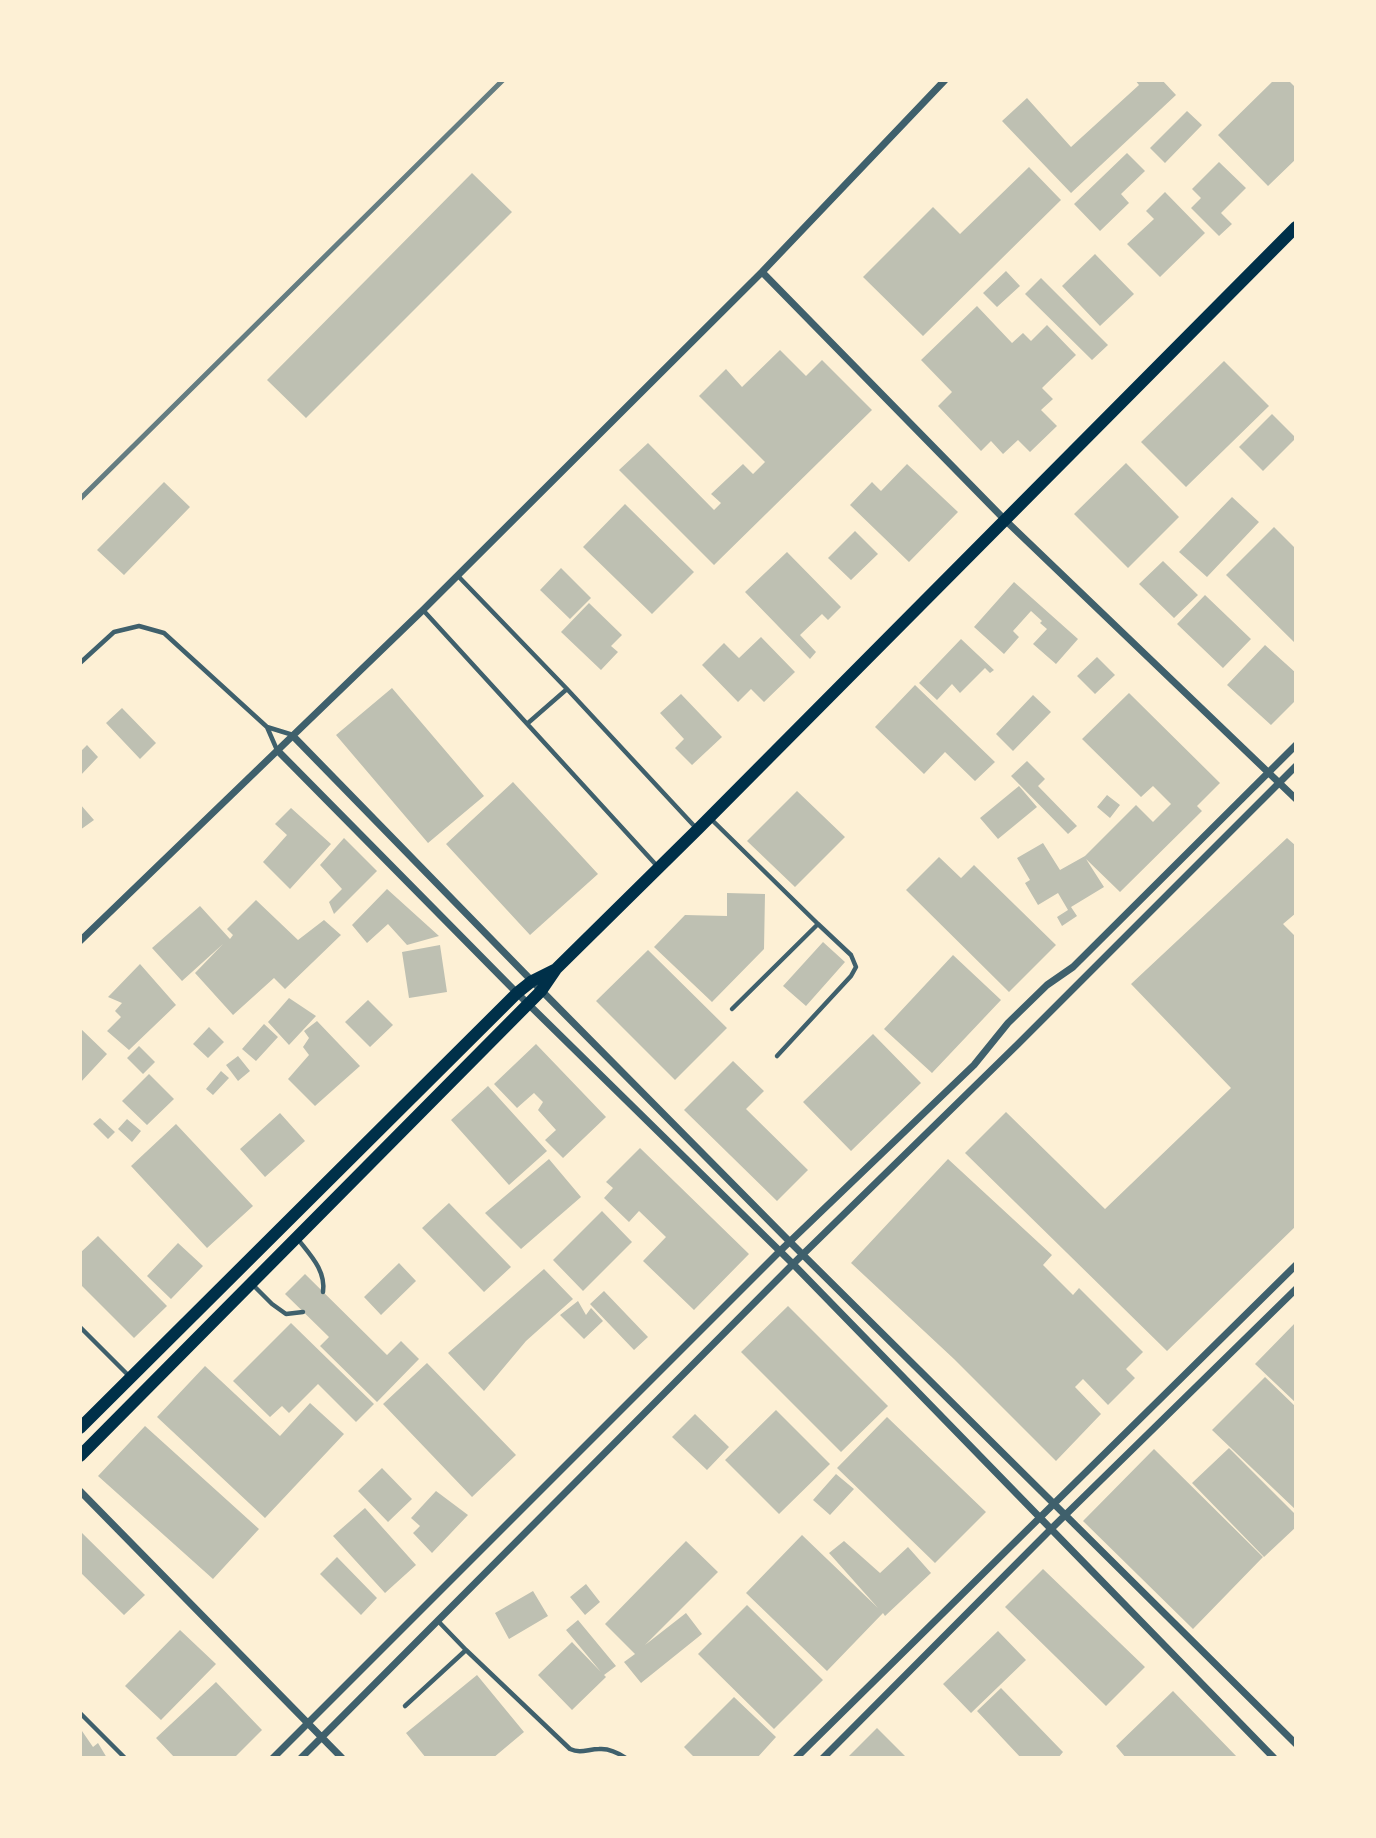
<!DOCTYPE html>
<style>
body{margin:0}
#map{position:relative;width:1376px;height:1838px;overflow:hidden;background:#fdf0d5;font-family:"Playfair Display",serif}
canvas{display:block}
.frame{position:absolute;inset:0;border:82px solid #fdf0d5;pointer-events:none}
</style>
<div id="map">
<canvas width="1376" height="1838"></canvas>
<div class="frame"></div>
</div>
<script>
const context = document.querySelector('canvas').getContext('2d');
context.lineJoin = 'round';
function fillPath(path, color) { context.fillStyle = color; context.fill(path, 'evenodd'); }
function strokePath(path, color, width, dash) { context.strokeStyle = color; context.lineWidth = width; context.lineCap = dash ? 'butt' : 'round'; context.setLineDash(dash || []); context.stroke(path); }
const building = new Path2D(`
 M1135,80h27l14,15 -105,98 -69,-72 25,-23 44,49 68,-62z
 M1274,80h14l8,8v71l-28,27 -50,-51z
 M1187,111l15,14 -37,38 -15,-15z
 M1127,153l18,18 -24,23 8,9 -29,28 -26,-27z
 M1219,162l27,26 -25,25 11,11 -13,12 -28,-28 10,-10 -9,-9z
 M1029,167l32,33 -138,136 -60,-59 70,-70 27,27z
 M472,173l40,39 -206,206 -39,-38z
 M1165,192l40,41 -45,44 -33,-33 27,-25 -8,-8z
 M1095,254l39,40 -34,32 -38,-40z
 M1006,271l14,15 -23,21 -14,-14z
 M1041,278l67,67 -16,15 -67,-66z
 M977,306l35,37 11,-10 8,8 16,-16 29,30 -34,33 11,11 -12,11 16,16 -27,26 -12,-12 -15,14 -12,-13 -10,10 -43,-45 14,-14 -31,-32z
 M780,350l26,26 16,-16 50,50 -158,155 -95,-95 29,-27 66,67 7,-7 -10,-9 32,-30 10,10 12,-12 -66,-66 27,-27 16,18z
 M1224,361l45,45 -83,81 -45,-45z
 M1272,414l24,24 -33,33 -24,-24z
 M1126,463l53,54 -51,51 -54,-54z
 M907,464l51,48 -49,50 -59,-57 22,-23 9,9z
 M164,482l26,25 -66,68 -27,-25z
 M1232,497l27,25 -52,55 -28,-25z
 M625,504l69,68 -42,42 -69,-67z
 M1274,527l22,22v95l-70,-69z
 M855,531l23,23 -27,26 -23,-22z
 M787,552l54,55 -13,13 -6,-6 -22,21 16,17 -6,7 -65,-67z
 M1163,561l35,34 -24,23 -35,-34z
 M561,568l30,30 -21,21 -30,-29z
 M1014,582l64,57 -22,25 -23,-20 14,-15 -7,-6 2,-2 -11,-10 -18,20 6,6 -15,17 -30,-27z
 M1205,595l46,44 -28,29 -46,-44z
 M589,603l33,32 -11,11 7,6 -17,18 -40,-38z
 M761,637l34,35 -31,30 -13,-13 -13,13 -36,-37 22,-22 15,15z
 M961,639l33,31 -4,3 -5,-5 -25,25 -8,-9 -15,16 -18,-17z
 M1265,645l31,28v27l-25,25 -44,-40z
 M1097,657l18,18 -20,19 -18,-18z
 M915,685l80,77 -20,19 -30,-29 -21,22 -49,-47z
 M392,688l92,108 -56,47 -92,-108z
 M1129,693l91,90 -23,23 5,5 -82,81 -34,-33 18,28 -33,20 6,9 -15,10 -5,-9 11,-7 -10,-17 -20,12 -13,-22 5,-3 -13,-22 26,-15 17,27 25,-14 51,-51 17,17 18,-18 -18,-18 -12,11 -59,-58z
 M681,694l41,43 -30,28 -17,-17 9,-9 -24,-26z
 M1033,695l18,17 -38,39 -17,-17z
 M122,708l34,35 -16,16 -34,-36z
 M87,745l11,12 -18,19v-24z
 M1027,761l18,18 -7,7 39,40 -9,8 -57,-58z
 M513,782l85,92 -68,61 -84,-91z
 M1019,786l18,21 -39,32 -18,-21z
 M797,791l48,46 -50,50 -48,-46z
 M1107,795l13,10 -10,13 -13,-11z
 M80,804l14,16 -14,10z
 M291,808l40,36 -41,45 -27,-27 24,-27 -12,-11z
 M344,838l33,33 -43,43 -5,-12 13,-13 -22,-24z
 M1287,838l9,8v67l-13,11 13,13v289l-129,125 -202,-198 41,-41 99,97 126,-121 -100,-104z
 M939,857l22,21 13,-13 82,80 -47,47 -103,-102z
 M387,889l52,47 -32,9 -19,-21 -21,19 -15,-18z
 M727,893l38,1 -1,55 -52,53 -58,-55 31,-32 42,1z
 M256,900l42,40 26,-20 17,15 -56,54 -11,-11 -41,37 -38,-42 28,-29 -41,37 -30,-33 48,-42 30,33 3,-4 -6,-6z
 M823,942l22,20 -39,44 -23,-20z
 M440,945l7,47 -38,6 -7,-46z
 M648,950l79,78 -52,52 -79,-79z
 M953,955l48,45 -69,73 -48,-44z
 M140,964l36,41 -47,45 -22,-19 14,-14 -6,-6 7,-8 -14,-6z
 M289,998l27,18 -27,29 -21,-23z
 M368,1000l25,25 -23,22 -25,-25z
 M317,1021l43,45 -45,40 -27,-27 21,-24 -6,-8 6,-9 -5,-7z
 M264,1024l14,13 -22,24 -14,-12z
 M209,1027l15,15 -16,16 -15,-14z
 M80,1028l27,26 -27,29z
 M873,1034l48,49 -70,68 -48,-49z
 M536,1044l70,73 -43,41 -18,-18 11,-10 -18,-20 5,-8 -9,-9 -17,15 -23,-24z
 M139,1046l16,16 -12,12 -16,-16z
 M238,1056l12,15 -12,10 -12,-16z
 M733,1061l31,30 -18,18 62,61 -31,31 -93,-91z
 M221,1071l8,7 -16,17 -7,-6z
 M149,1074l25,25 -27,26 -25,-24z
 M488,1086l59,65 -38,34 -58,-65z
 M280,1113l25,28 -40,36 -25,-28z
 M100,1118l15,14 -7,7 -15,-15z
 M127,1119l14,12 -9,11 -14,-13z
 M176,1124l77,82 -46,42 -76,-82z
 M640,1148l109,106 -55,56 -51,-49 23,-24 -27,-26 -10,11 -25,-24 9,-10 -7,-6z
 M549,1159l32,38 -60,52 -36,-36z
 M948,1159l104,96 -9,10 30,30 6,-7 64,64 -17,17 9,9 -27,27 -25,-26 -8,8 26,27 -45,47 -102,-102 -103,-96z
 M449,1203l62,64 -27,25 -62,-64z
 M602,1211l30,31 -49,49 -30,-31z
 M98,1236l69,70 -33,32 -54,-54v-31z
 M178,1243l25,23 -32,33 -24,-23z
 M399,1263l17,18 -35,34 -17,-18z
 M544,1269l29,30 -47,42 -42,50 -36,-38z
 M305,1274l82,81 14,-14 18,18 -42,43 -57,-56 9,-9 -44,-43z
 M604,1291l44,46 -14,13 -44,-46z
 M578,1301l8,14 5,-7 12,13 -19,18 -24,-24z
 M788,1306l100,100 -47,46 -100,-100z
 M1296,1322v81l-41,-39z
 M291,1323l83,81 -18,18 -38,-38 -29,29 -7,-7 -12,11 -37,-36z
 M427,1363l89,92 -44,42 -89,-93z
 M205,1366l75,70 30,-33 34,31 -79,84 -108,-101z
 M1265,1377l31,30v103l-84,-80z
 M776,1410l54,54 -51,50 -54,-54z
 M695,1414l34,33 -22,23 -35,-33z
 M887,1417l99,95 -51,51 -98,-95z
 M145,1426l114,103 -46,50 -115,-103z
 M1229,1448l67,67v12l-32,30 -72,-74z
 M1154,1449l109,108 -70,72 -110,-108z
 M382,1468l30,31 -24,23 -30,-31z
 M836,1474l18,15 -24,26 -17,-15z
 M436,1491l32,24 -36,38 -19,-20 7,-7 -9,-8z
 M365,1508l51,57 -31,28 -52,-57z
 M80,1531l65,64 -21,20 -44,-43z
 M802,1535l76,73 -49,-55 15,-12 36,32 28,-26 23,26 -46,43 -2,-3 -56,58 -81,-78z
 M686,1541l32,31 -73,73 41,-32 16,21 -61,49 -17,-21 11,-8 -30,-30z
 M337,1557l40,41 -16,17 -41,-41z
 M1043,1569l102,98 -39,39 -101,-99z
 M586,1584l14,18 -15,13 -15,-18z
 M533,1591l15,25 -39,23 -14,-26z
 M747,1605l76,75 -49,49 -76,-75z
 M578,1620l38,46 -12,9 2,2 -34,33 -34,-35 34,-33 29,30 -35,-42z
 M180,1630l36,34 -55,56 -36,-34z
 M998,1631l28,29 -55,53 -28,-29z
 M477,1675l47,57 -31,26h-67l-20,-25z
 M216,1682l46,48 -28,28h-59l-19,-20z
 M1001,1688l62,64 -5,6h-37l-44,-47z
 M1173,1691l65,67h-112l-10,-12z
 M734,1697l42,40 -19,21h-62l-11,-11z
 M877,1728l30,30h-60z
 M82,1731l11,16 5,-4 9,15h-27v-26z`);
const service = new Path2D(`
 M458,576l109,113 130,140
 M423,610l235,257
 M80,663l34,-31 25,-6 25,7 103,94 26,8
 M528,723l39,-34
 M267,727l10,23
 M712,820l106,104 -86,85
 M777,1056l74,-80 5,-9 -5,-12 -33,-31
 M297,1238c13,17 29,32 26,54
 M252,1284l20,20 14,10 17,-2
 M80,1327l49,49
 M438,1621l28,29 104,99c11,5 18,0 29,0 10,-1 18,3 27,9
 M405,1706l61,-56
 M80,1713l45,45`);
const minor = new Path2D(`
 M762,272l242,247 292,280
 M293,736l239,245 258,261 506,502
 M278,751l239,242 276,271 481,494
 M80,941l343,-331 339,-338 183,-192
 M80,1491l262,267
 M273,1758l507,-507 194,-186 34,-42 39,-38 26,-18 223,-222
 M301,1758l492,-494 225,-220 278,-278
 M796,1758l500,-493
 M823,1758l228,-229 245,-240`);
const secondary = new Path2D(`
 M80,1428l437,-435 15,-12 24,-12
 M80,1456l461,-465 15,-22 142,-140 598,-602`);
const rail = new Path2D(`
 M80,499l423,-419`);
fillPath(building, '#bec0b2');
strokePath(service, '#3f606c', 4.5);
strokePath(minor, '#3f606c', 7);
strokePath(secondary, '#003049', 12);
strokePath(rail, '#657d81', 5);
</script>
